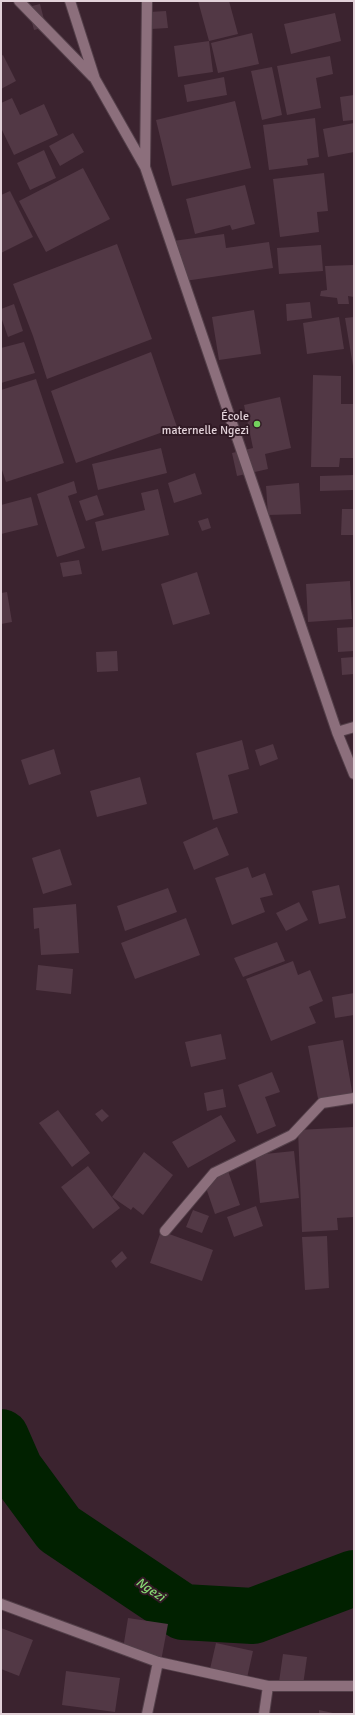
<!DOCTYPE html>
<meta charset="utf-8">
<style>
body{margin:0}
#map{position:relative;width:355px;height:1715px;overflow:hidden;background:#3b232f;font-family:Signika,sans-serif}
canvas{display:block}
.frame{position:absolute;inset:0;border:2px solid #e2d2d9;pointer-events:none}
</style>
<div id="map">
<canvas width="355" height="1715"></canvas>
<div class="frame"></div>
</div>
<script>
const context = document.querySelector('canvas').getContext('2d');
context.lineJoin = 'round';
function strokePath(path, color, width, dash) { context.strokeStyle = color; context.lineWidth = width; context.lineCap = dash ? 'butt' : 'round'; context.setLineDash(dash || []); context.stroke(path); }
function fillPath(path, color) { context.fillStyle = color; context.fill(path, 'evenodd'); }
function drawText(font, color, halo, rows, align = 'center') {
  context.font = font + ' Signika,sans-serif'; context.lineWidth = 4; context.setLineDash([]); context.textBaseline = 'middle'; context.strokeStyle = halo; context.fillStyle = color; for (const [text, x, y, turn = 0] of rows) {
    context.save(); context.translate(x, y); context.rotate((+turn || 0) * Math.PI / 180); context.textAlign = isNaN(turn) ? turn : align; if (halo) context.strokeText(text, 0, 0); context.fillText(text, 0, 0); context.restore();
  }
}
const river = new Path2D(`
 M1,1437l14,32 44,60 124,83 70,4 101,-38`);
const building = new Path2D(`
 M198,1h31l9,33 -29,7 4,31 -35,5 -4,-31 35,-5z
 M40,4l6,23 -12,3 -6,-23z
 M166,11l2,17 -17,1 -2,-17z
 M335,13l6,28 -50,13 -7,-30z
 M252,33l7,31 -41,9 -7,-30z
 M3,55l13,26 -15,8v-33z
 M330,56l3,18 -17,4 5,30 -34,7 -10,-49z
 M272,67l10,48 -20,5 -11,-49z
 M224,77l3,18 -40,7 -3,-17z
 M354,95v25l-11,1 -3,-24z
 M12,98l8,17 24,-11 14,31 -44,20 -13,-27v-25z
 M235,101l16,67 -79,18 -16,-66z
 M315,118l4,39 -12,2 1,6 -39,5 -6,-45z
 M354,123v29l-26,5 -5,-28z
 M73,133l11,19 -24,14 -11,-20z
 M44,150l12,28 -26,12 -13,-27z
 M83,168l27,51 -64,33 -27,-51z
 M324,173l4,38 -11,1 2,20 -39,5 -7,-58z
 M245,185l10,39 -23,6 -2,-5 -35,9 -9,-35z
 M10,191l23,46 -32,16v-58z
 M224,234l2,14 43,-6 4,26 -95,14 -5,-41z
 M117,244l35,95 -105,40 -14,-43 -20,-52z
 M321,245l2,26 -44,3 -2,-26z
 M354,265v32l-6,-1 1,8h-11l-1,-6 -17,-2 1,-5 6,-1 -2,-24z
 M310,302l2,16 -25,3 -1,-17z
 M14,304l9,27 -15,6 -7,-20v-8z
 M254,310l7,44 -42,6 -7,-43z
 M339,317l5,32 -37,5 -4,-31z
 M354,317v49h-1l-8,-48z
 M24,342l11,31 -34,10v-35z
 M151,352l26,75 -101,36 -25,-72z
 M313,375l28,1v28h13v54h-14l-1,9h-28z
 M36,379l28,84 -58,19 -5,-15v-77z
 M280,397l11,51 -26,6 3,15 -31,7 -5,-23 21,-5 -9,-43z
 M161,448l6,25 -69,17 -6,-26z
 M195,473l7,21 -28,9 -6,-20z
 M354,475v15l-34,1v-15z
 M74,481l3,12 -9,3 17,52 -28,9 -20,-63z
 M299,483l2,31 -33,1 -2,-29z
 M158,489l11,46 -67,16 -7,-29 50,-12 -4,-17z
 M97,495l7,20 -18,6 -7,-20z
 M31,497l7,28 -37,9v-29z
 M342,509h12v26h-13z
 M208,518l3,10 -9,3 -4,-10z
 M79,560l3,14 -19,3 -3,-14z
 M197,572l13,42 -37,11 -12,-41z
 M350,581l2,38 -44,3 -2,-38z
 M7,592l5,30 -11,2v-31z
 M354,627v24l-16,1 -1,-24z
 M117,651l1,20 -21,1 -1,-20z
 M354,657v17l-12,1 -1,-17z
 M242,740l7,29 -21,6 10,38 -25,7 -17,-67z
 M273,744l5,15 -18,7 -5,-16z
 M54,749l7,25 -32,11 -8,-25z
 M140,777l7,27 -50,13 -7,-26z
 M217,827l12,28 -35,15 -11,-28z
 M60,849l12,36 -29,9 -11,-36z
 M248,867l4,11 13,-5 8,22 -13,3 5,14 -33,13 -17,-47z
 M339,885l7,33 -27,6 -7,-33z
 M168,888l9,24 -52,19 -8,-25z
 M299,902l9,18 -22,11 -10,-18z
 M76,904l3,49 -38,2 -2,-27 -5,1 -1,-21z
 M186,918l14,37 -65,24 -14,-36z
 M277,942l8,19 -42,16 -9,-19z
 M293,961l5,14 12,-5 13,31 -14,6 7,16 -45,18 -25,-62z
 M38,965l35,4 -2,25 -35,-4z
 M354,993v22l-19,3 -3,-21z
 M221,1034l5,25 -35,8 -6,-25z
 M343,1040l11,62 -34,7 -12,-63z
 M272,1072l8,20 -15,5 11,29 -19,8 -19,-49z
 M223,1089l3,18 -19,4 -3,-18z
 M102,1109l7,7 -7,6 -7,-8z
 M58,1110l32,43 -18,14 -33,-44z
 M221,1115l15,26 -48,27 -16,-26z
 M354,1127v90l-17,1 1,12 -36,2 -4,-102z
 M294,1151l5,47 -39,5 -5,-48z
 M144,1152l29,23 -30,40 -10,-8 -2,3 -19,-13z
 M88,1166l32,42 -27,21 -32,-42z
 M228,1171l12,34 -25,9 -12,-35z
 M256,1206l7,20 -29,11 -7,-20z
 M193,1210l16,6 -7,17 -16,-6z
 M161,1231l52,19 -11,31 -52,-18z
 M327,1236l2,52 -24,2 -3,-53z
 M122,1251l5,7 -11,10 -5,-7z
 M128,1618l40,6 -7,37 -39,-6z
 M1,1628l32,12 -14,36 -18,-7z
 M216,1643l37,8 -6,27 -37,-9z
 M283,1654l24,3 -4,28 -24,-3z
 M66,1671l54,7 -5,34 -53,-7z
 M319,1710l14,3v1h-14z`);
const service = new Path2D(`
 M165,1231l49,-58 78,-38 30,-32 32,-5
 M264,1714l4,-28`);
const minor = new Path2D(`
 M19,1l74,76
 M70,1l25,78 50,88 192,565 17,42
 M145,167l2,-166
 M337,732l17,-5
 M1,1604l157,58 110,24h86
 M147,1714l11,-52`);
const markers = [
 [257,424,4,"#73d25d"]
];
const poiNames = [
 ["École",249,417],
 ["maternelle Ngezi",249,431]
];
const waterNames = [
 ["Ngezi",150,1590,34]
];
strokePath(river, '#012100', 56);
fillPath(building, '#523845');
strokePath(service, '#533f49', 12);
strokePath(minor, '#533f49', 12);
strokePath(service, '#8c6f7c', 10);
strokePath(minor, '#8c6f7c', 10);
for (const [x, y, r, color] of markers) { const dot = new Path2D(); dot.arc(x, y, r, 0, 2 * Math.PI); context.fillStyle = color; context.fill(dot); strokePath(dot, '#311a25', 1.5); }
drawText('12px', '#e2d2d9', '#311a25', poiNames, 'right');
drawText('italic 13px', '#87d974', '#311a25', waterNames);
</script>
